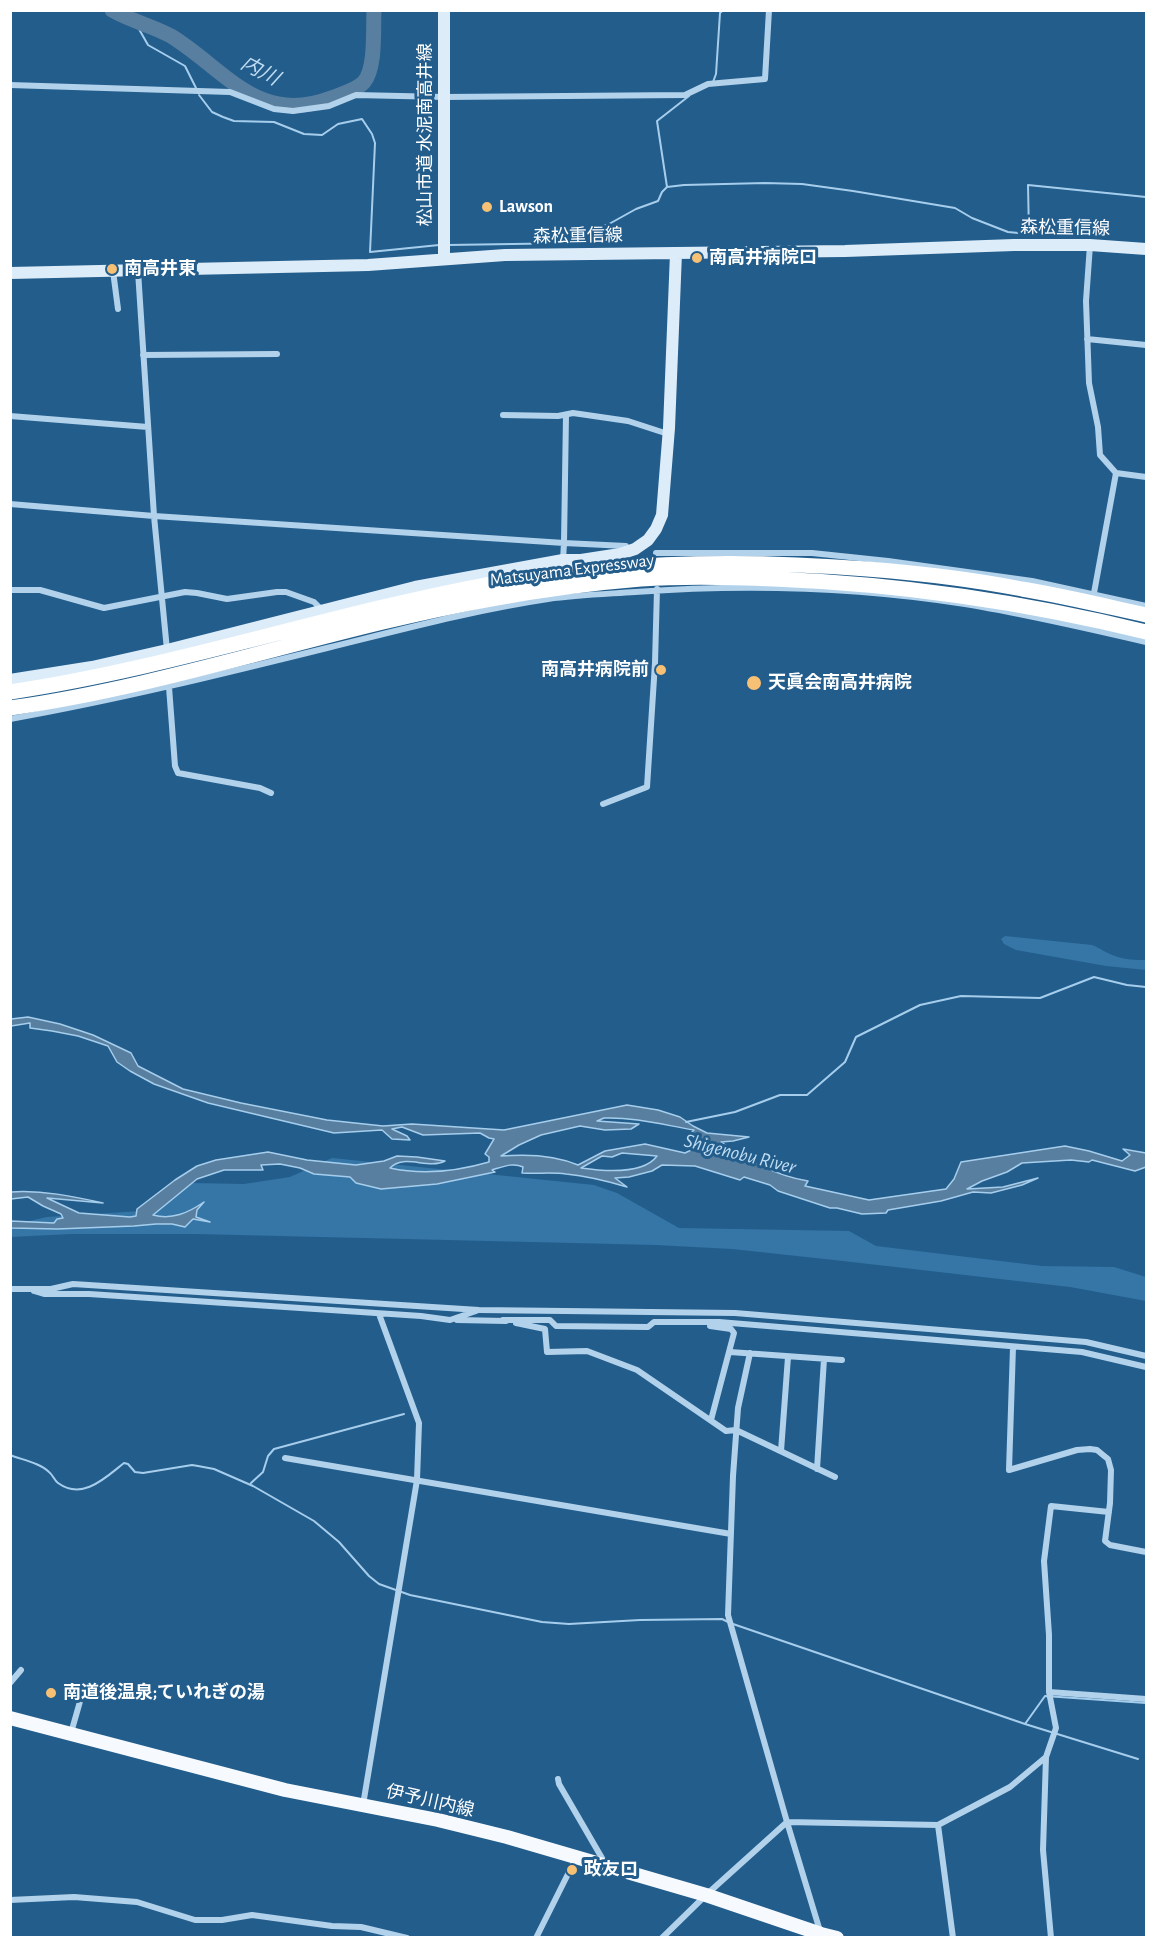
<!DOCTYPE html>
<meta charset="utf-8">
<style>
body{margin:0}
#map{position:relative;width:1157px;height:1948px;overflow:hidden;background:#235d8c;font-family:"Alegreya Sans",sans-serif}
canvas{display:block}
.frame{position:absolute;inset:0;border:12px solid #fff;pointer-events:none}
</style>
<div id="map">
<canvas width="1157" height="1948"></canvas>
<div class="frame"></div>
</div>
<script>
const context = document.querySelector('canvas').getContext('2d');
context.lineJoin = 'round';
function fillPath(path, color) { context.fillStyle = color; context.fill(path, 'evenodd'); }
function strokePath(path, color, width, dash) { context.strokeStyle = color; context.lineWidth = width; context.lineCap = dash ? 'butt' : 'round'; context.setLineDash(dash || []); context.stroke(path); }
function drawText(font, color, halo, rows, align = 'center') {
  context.font = font + ' "Alegreya Sans","Noto Sans JP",sans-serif'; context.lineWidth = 6; context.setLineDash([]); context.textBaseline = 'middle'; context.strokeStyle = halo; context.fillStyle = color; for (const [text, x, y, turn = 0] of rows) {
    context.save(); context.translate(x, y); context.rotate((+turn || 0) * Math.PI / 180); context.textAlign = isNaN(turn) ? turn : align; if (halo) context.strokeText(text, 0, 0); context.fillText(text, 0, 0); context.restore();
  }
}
const green = new Path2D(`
 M1005,936l87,9c8,3 16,9 23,11 10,4 21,4 31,4v10l-40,-4 -90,-16 -12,-6 -3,-5z
 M332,1158l262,27 23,8 62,35 170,3 27,15 166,20 72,1 32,10v24l-76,-14 -236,-27 -102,-11 -76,-4 -460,-11h-125l-60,3v-12l36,-8 94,-6 28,-13 23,-15 52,1 46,-7z`);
const water = new Path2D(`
 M28,1017l32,7 33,11 38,18 7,13 45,23 58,14 86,17 56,6 29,-2 92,6 123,-25 31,5 22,7 13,9 14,7 42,4 -16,4 -12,1c27,18 55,34 87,39l-3,5 64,14 77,-11 8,-10 7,-17 104,-16 24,5 33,10 8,-6 -7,-6 23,4v14l-11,4 -43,-11 -3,2 -18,-2 -49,3 -15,9 -25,9 -15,8 36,-2 35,-9 -16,7 -31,8 -18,-1 -32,9 -53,9 -2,3 -24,1 -25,-6h-7l-52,-17 -8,-6 -26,-8 -4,3 -45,-14 -33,-1 -10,6 -23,6 -14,1 12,9c-20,-6 -40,-11 -61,-13 -14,-2 -29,0 -44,-1l1,-6c-10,-5 -21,0 -31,3l3,2 -58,12 -56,5 -25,-6 -6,-6 -36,-3 -14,-6 -20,-4 -19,1 2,5h-39l-27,9 -44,36c19,5 35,-2 51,-13l-7,8 -1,7 14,5 -17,-3 -8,8 -13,-3h-16l-22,2 -77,3 -46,-1v-7l43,2 3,-4 6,-1 -2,-4 -18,-8 -15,-9 -17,2v-7c31,-2 61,4 92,11l-56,-5 32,15 51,4 6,-1 1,-7 38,-29 22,-14 19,-6 52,-8 39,8 49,5 28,-4 13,-5 20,1 28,4c-17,9 -41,-8 -55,7 32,7 68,3 99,-6v-5l-4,-3 9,-15 -5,-1 -9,-5 -57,2 -21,-8 -10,2 15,7 3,4 -18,-1 -10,-9 -48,3 -126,-30 -54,-19 -24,-13 -13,-9 -9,-16 -30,-10 -26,-5 -22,-3v-5l-19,3v-7zM604,1118c30,-1 60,7 90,12l-9,9 8,10 -8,4 -40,-9 -40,7 -27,14c-23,-10 -52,-11 -77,-9l18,-11 22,-10 39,-9 25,4 26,-1 8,-5 -42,-3zM622,1153l35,3c-14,19 -55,15 -76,12l21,-12 10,1z`);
const stream = new Path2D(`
 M754,10h18
 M135,22l13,23 37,21 11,22
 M713,82l3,-8 4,-61 3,-3
 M199,95l13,17 11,5 11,4 40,1 30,12 18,1 16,-11 24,-5 10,15 3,9 -5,109 69,-7
 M667,187l-10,-66 32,-25
 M448,245l129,-2 9,-11 23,-8 27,-15 22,-8 4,-9 5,-5 17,-2 81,-2 37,1 51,7 102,17 17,10 36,14 21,2 -1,-49 118,12
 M686,1122l49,-10 45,-17h27l38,-33 11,-25 64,-32 41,-9 79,2 54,-21 33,8 19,2
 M10,1455c13,5 30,8 39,17 4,3 5,8 9,11 25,18 48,-6 66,-20l4,1 7,8 8,1 49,-8 6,1 16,3 39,17 61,35 25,21 30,34 10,8 31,11 132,27 27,2 71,-4 82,-1 6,3
 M251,1483l12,-11 5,-16 6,-7 130,-35
 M733,1624l292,100 20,-28 101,7
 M1025,1724l113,35`);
const river = new Path2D(`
 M112,10c19,11 41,16 59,26 55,34 87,90 160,62 10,-4 26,-8 33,-16 12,-14 9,-53 10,-72`);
const street = new Path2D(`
 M10,85l220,7 44,17 19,2 36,-5 27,-11 88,2 241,-2 23,-11 57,-5 4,-69
 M1090,245l-4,56 3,82 9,44 2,28 16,18 30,4
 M113,271l5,38
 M138,271l16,245 13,134
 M1087,339l59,6
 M143,355l134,-1
 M503,415l55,1 15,-3 55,8 40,13
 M566,415l-2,128 62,3 4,5
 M10,416l138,11
 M10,504l144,12 410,27 -1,17
 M656,553h156l76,8 144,20 114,25
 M10,590h30l64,18 81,-16 12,1 30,6 50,-7h9l28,10 8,8
 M1094,593l22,-120
 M169,687l6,79 3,7 82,15 11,5
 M10,719c107,-19 212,-45 317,-71 73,-18 147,-38 221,-49 29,-4 58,-5 87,-7 109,-8 221,-5 330,12 61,10 121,24 181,38
 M603,804l44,-17 8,-124 2,-74
 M10,1289h41l22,-5 406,26 256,3 351,29 60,14
 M34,1291l10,3h45l332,22 29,4 26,-9
 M457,1320l49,1
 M503,1320h47l6,6 92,1 6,-5h65l363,30 64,15
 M516,1323l29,6 2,23 40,-1 50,19 89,61 10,-1 99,47
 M710,1326l21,3 3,4 -23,87
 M1013,1347l-4,123 68,-20 13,-1 7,1 6,5 5,4 3,11 -1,33 -5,38 5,4 36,7
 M730,1352l112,8
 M750,1353l-12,55 -5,68 -5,139 59,207 33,109
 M781,1451l7,-94
 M285,1458l446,76
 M817,1469l7,-110
 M10,1683l11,-13
 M1049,1692l97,7
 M71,1733l12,-42
 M558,1779l1,5 47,81
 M363,1805l54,-325 2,-57 -40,-109
 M938,1825l15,113
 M10,1900l64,-3 63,5 58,18h27l30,-5 80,11 29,1 46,11
 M536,1938l40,-80
 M662,1938l44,-43 81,-73 151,3 72,-38 36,-30
 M1051,1938l-8,-88 3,-93 10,-29 -7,-36v-57l-5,-74 7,-55 58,6`);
const secondary = new Path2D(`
 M444,259v-249
 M10,273l358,-8 137,-10 340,-4 169,-6h76l56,4
 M10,680l82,-13 75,-17 248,-63 148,-27h18l39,-6 15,-5 13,-9 8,-11 6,-14 7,-87 7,-175`);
const primary = new Path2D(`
 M10,1718l275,72 153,30 69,17 199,58 115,39 16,4`);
const highway = new Path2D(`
 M10,692c161,-24 316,-77 475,-107 126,-24 254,-26 382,-16 51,4 104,10 155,20 42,7 83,17 124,26
 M10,708c163,-23 319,-80 481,-109 49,-9 100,-16 150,-20 44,-3 88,-2 133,0 126,5 250,23 372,53`);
const markers = [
 [487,207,6,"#f6c175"],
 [697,258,6,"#f6c175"],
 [112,269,6,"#f6c175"],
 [661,670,6,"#f6c175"],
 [754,683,8,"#f6c175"],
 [51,1693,6,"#f6c175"],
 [572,1870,6,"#f6c175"]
];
const streetNames = [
 ["松山市道 水泥南高井線",426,135,-90],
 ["森松重信線",1065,228,1],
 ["森松重信線",578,236,-1],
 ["Matsuyama Expressway",572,570,-7],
 ["伊予川内線",430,1801,13]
];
const poiNames = [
 ["Lawson",499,207],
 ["南高井病院口",709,258],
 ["南高井東",124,269],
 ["南高井病院前",649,670,"right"],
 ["天眞会南高井病院",768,683],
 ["南道後温泉;ていれぎの湯",63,1693],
 ["政友口",584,1870]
];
const waterNames = [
 ["内川",260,71,28],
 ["Shigenobu River",740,1154,14]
];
fillPath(green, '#3576a7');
fillPath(water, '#587f9f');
strokePath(water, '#a6ceec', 1.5);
strokePath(stream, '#a6ceec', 2);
strokePath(river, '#587f9f', 15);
strokePath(street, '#b2d2eb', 6);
strokePath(secondary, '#ddecf9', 12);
strokePath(primary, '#f6fafe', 14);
strokePath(highway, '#fff', 15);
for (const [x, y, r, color] of markers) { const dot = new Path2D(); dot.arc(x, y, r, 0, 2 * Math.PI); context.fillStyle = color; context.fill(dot); strokePath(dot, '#235d8c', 2); }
drawText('18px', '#fff', '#235d8c', streetNames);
drawText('bold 18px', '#fff', '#235d8c', poiNames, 'left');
drawText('italic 20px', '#bedcf2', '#235d8c', waterNames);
</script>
